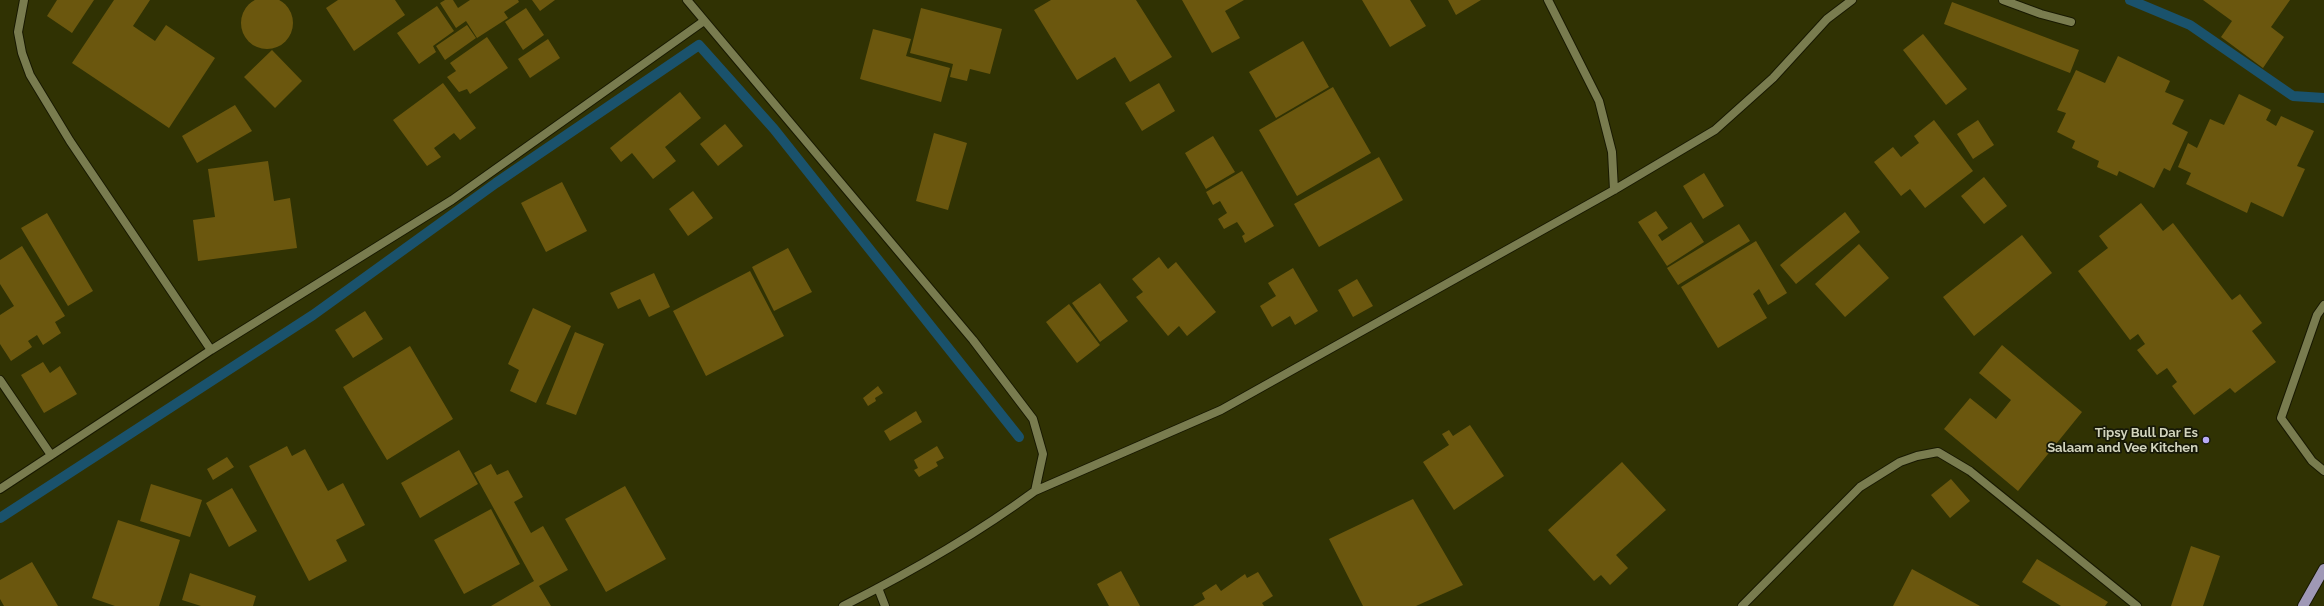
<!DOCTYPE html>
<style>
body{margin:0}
canvas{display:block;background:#303203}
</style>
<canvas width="2324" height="606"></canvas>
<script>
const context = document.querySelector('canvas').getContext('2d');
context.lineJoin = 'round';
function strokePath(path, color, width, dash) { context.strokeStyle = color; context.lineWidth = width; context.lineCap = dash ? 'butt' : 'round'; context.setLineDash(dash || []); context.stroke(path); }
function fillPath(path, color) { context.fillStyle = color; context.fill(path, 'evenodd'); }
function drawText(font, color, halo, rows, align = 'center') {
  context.font = font + ' Raleway,sans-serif'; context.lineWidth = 3.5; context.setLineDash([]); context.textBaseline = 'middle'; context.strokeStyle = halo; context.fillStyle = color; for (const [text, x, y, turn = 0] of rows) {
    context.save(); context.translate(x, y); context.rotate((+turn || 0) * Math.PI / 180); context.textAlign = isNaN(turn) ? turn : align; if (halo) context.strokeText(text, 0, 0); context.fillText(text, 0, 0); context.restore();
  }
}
const stream = new Path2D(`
 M2130,0l60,25 103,71 31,2
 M0,518l313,-203 183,-132 203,-138 75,84 245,308`);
const building = new Path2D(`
 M241 23a26 26 0 1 1 52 0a26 26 0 1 1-52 0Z
 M57,0h37l-22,33 -25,-17z
 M114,0h36l-17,26 22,15 11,-16 49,33 -46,70 -97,-65z
 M338,0h57l10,15 -51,36 -28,-43z
 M445,0h8l5,8 12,-8h48l1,2 -15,10 4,6 -31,20 -11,-17 -10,7 -16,-25z
 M532,0h23l-15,11z
 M1051,0h85l36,57 -42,25 -15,-25 -38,23 -43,-70z
 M1182,0h62l-19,11 15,27 -28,15z
 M1362,0h48l16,26 -36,21z
 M1448,0h33l-25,15z
 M2203,0h87l-19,27 13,10 -21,31 -42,-31 11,-16z
 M1952,2l127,48 -9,23 -126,-49z
 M437,6l17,25 -21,15 3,6 -17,12 -22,-31z
 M526,8l18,27 -21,15 -18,-28z
 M921,8l81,21 -12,45 -20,-5 -3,12 -17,-4 3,-13 -43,-11z
 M467,25l9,13 -31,22 -9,-14z
 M873,29l38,10 -5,17 44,12 -9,34 -81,-23z
 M1923,34l44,55 -21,16 -43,-55z
 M487,37l21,31 -38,26 -3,-5 -8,3 -12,-15 9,-6 -6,-8z
 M548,39l12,19 -30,20 -12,-19z
 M1303,41l26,46 -53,31 -27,-46z
 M272,50l30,31 -27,27 -31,-31z
 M2118,56l52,25 -5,11 19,8 -12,24 16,8 -18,39 -6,-3 -10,20 -35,-17 -2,5 -20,-9 2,-6 -27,-13 3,-7 -18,-9 9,-19 -9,-3 19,-40 29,13z
 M443,83l33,45 -16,12 -6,-7 -20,15 7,9 -14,9 -34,-46z
 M1159,83l16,28 -33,20 -17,-28z
 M1333,87l38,66 -74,43 -38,-66z
 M680,92l21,26 -36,29 11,14 -23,18 -21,-26 -11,9 -11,-14z
 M2239,94l32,16 -5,10 10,6 5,-10 33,15 -17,35 8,3 -22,48 -32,-15 -4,11 -61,-29 5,-11 -13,-6 10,-24 9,5 13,-29 14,6z
 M235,105l17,26 -55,32 -15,-27z
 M1934,120l39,51 -48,37 -15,-19 -9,7 -27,-34 19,-15 8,10 18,-14 -5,-7z
 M1978,120l16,25 -21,14 -16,-25z
 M725,124l18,22 -25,20 -18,-22z
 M934,133l33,10 -19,67 -32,-9z
 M1213,136l22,36 -29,17 -21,-36z
 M1379,157l24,43 -84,47 -25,-43z
 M268,161l6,40 16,-3 7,50 -99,13 -5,-41 22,-3 -7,-48z
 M1242,171l32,55 -29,17 -3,-7 3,-2 -8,-12 -13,7 -6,-10 9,-6 -7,-12 -7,4 -7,-13z
 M1704,173l20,33 -21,13 -20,-33z
 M1984,177l23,29 -23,18 -23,-28z
 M562,182l25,49 -41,21 -25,-49z
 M693,191l20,27 -25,18 -19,-27z
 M2141,203l22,28 10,-8 59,77 8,-6 22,29 -10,8 24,31 -41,31 -5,-5 -36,27 -22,-29 5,-4 -10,-14 -10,7 -20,-25 8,-6 -7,-10 -8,6 -52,-69 30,-23 -9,-12z
 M1656,211l12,17 -10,7 4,6 29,-19 13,20 -37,24 -29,-44z
 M1845,212l15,20 -64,52 -16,-19z
 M47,213l46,78 -25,15 -47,-78z
 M1739,224l11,17 -72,44 -11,-17z
 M2022,235l30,38 -78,63 -31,-39z
 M1756,241l31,52 -19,12 -9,-16 -6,5 14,24 -49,30 -37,-61z
 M1859,244l30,34 -44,39 -30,-33z
 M22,246l43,70 -10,6 6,11 -18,12 -6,-10 -9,6 4,6 -21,14 -11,-17v-29l14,-9 -14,-22v-24z
 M788,248l24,44 -38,19 -22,-44z
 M1159,257l9,12 8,-7 40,50 -29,24 -8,-10 -11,10 -32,-39 7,-5 -11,-13z
 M1293,268l25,43 -23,14 -5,-9 -18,11 -12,-21 16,-10 -8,-13z
 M750,271l34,65 -78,40 -33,-65z
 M654,273l16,34 -21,10 -9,-18 -22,10 -8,-16z
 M1357,279l16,27 -20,11 -15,-27z
 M1100,283l28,38 -28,21 -28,-39z
 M1069,304l31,41 -23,18 -31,-41z
 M533,308l38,18 -35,77 -26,-12 9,-21 -11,-6z
 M365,311l18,28 -30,19 -18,-28z
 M575,332l29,12 -28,71 -30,-11z
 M2002,345l80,67 -64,79 -74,-62 26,-31 26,21 15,-19 -32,-27z
 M410,346l43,73 -66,41 -44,-73z
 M43,362l7,11 10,-7 17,28 -33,19 -23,-38z
 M878,386l5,7 -8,5 1,3 -8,5 -5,-8z
 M916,411l6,11 -32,19 -6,-10z
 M1470,425l34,51 -50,34 -31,-48 26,-17 -7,-11 7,-4 4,6z
 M287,446l5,10 13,-7 23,42 15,-8 22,42 -29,15 11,21 -38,20 -60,-115z
 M937,446l7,12 -8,4 2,4 -19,11 -5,-7 4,-2 -4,-8z
 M459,450l19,34 -58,34 -19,-35z
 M227,457l7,10 -21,13 -6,-11z
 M1622,462l44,48 -50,45 12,13 -18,17 -9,-10 -7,6 -46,-51z
 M491,464l6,11 11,-5 15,27 -9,5 17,31 12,-7 25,44 -29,16 12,20h-60l43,-25 -60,-108z
 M1951,479l19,22 -20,17 -19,-23z
 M151,484l51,16 -12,37 -50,-16z
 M625,486l41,73 -60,33 -41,-73z
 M232,488l25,43 -28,16 -23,-44z
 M1413,499l50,86 -47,21h-53l-34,-67z
 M491,509l29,55 -56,30 -30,-54z
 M118,520l62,20 -21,66h-44l-23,-8z
 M2191,546l29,10 -17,50h-32z
 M2037,559l71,43 -3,4h-44l-39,-24z
 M32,562l26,44h-54l-4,-7v-19z
 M1912,569l68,37h-87z
 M1121,571l19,35h-31l-12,-22z
 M1258,572l15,24 -11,7 2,3h-71l12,-7 -3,-6 14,-9 5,7 24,-17 2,4z
 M190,573l66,23 -3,10h-52l-19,-6z`);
const service = new Path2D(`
 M2324,305l-7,10 -36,103 31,43 12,10`);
const minor = new Path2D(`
 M24,0l-6,32 4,21 8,22 40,66 141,209
 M687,0l286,340 60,79 10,35 -8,37c-60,44 -126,82 -192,115
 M1548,0l51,101 13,51 2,38
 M2003,0l38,14 30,8
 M0,380l51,75
 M0,489l211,-139 241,-150 252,-179
 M1035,491l186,-81 393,-220 101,-60 58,-52 54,-59 25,-19
 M878,588l7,18
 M1742,606l118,-119 40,-25 17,-6 21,-4 32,19 167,135`);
const primary = new Path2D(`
 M2303,606l21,-37`);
const markers = [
 [2206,440,4,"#b8abf7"]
];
const poiNames = [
 ["Tipsy Bull Dar Es",2198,433],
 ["Salaam and Vee Kitchen",2198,448]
];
strokePath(stream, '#1a526c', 10);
fillPath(building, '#6b570e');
strokePath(service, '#181900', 10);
strokePath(minor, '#181900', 10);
strokePath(primary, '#181900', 12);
strokePath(service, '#797c4f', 8);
strokePath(minor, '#797c4f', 8);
strokePath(primary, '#9f98b6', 10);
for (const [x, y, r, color] of markers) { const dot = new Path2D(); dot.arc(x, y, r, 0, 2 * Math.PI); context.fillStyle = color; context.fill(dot); strokePath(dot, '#171907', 1.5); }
drawText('bold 13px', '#d2d4bd', '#171907', poiNames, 'right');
</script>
